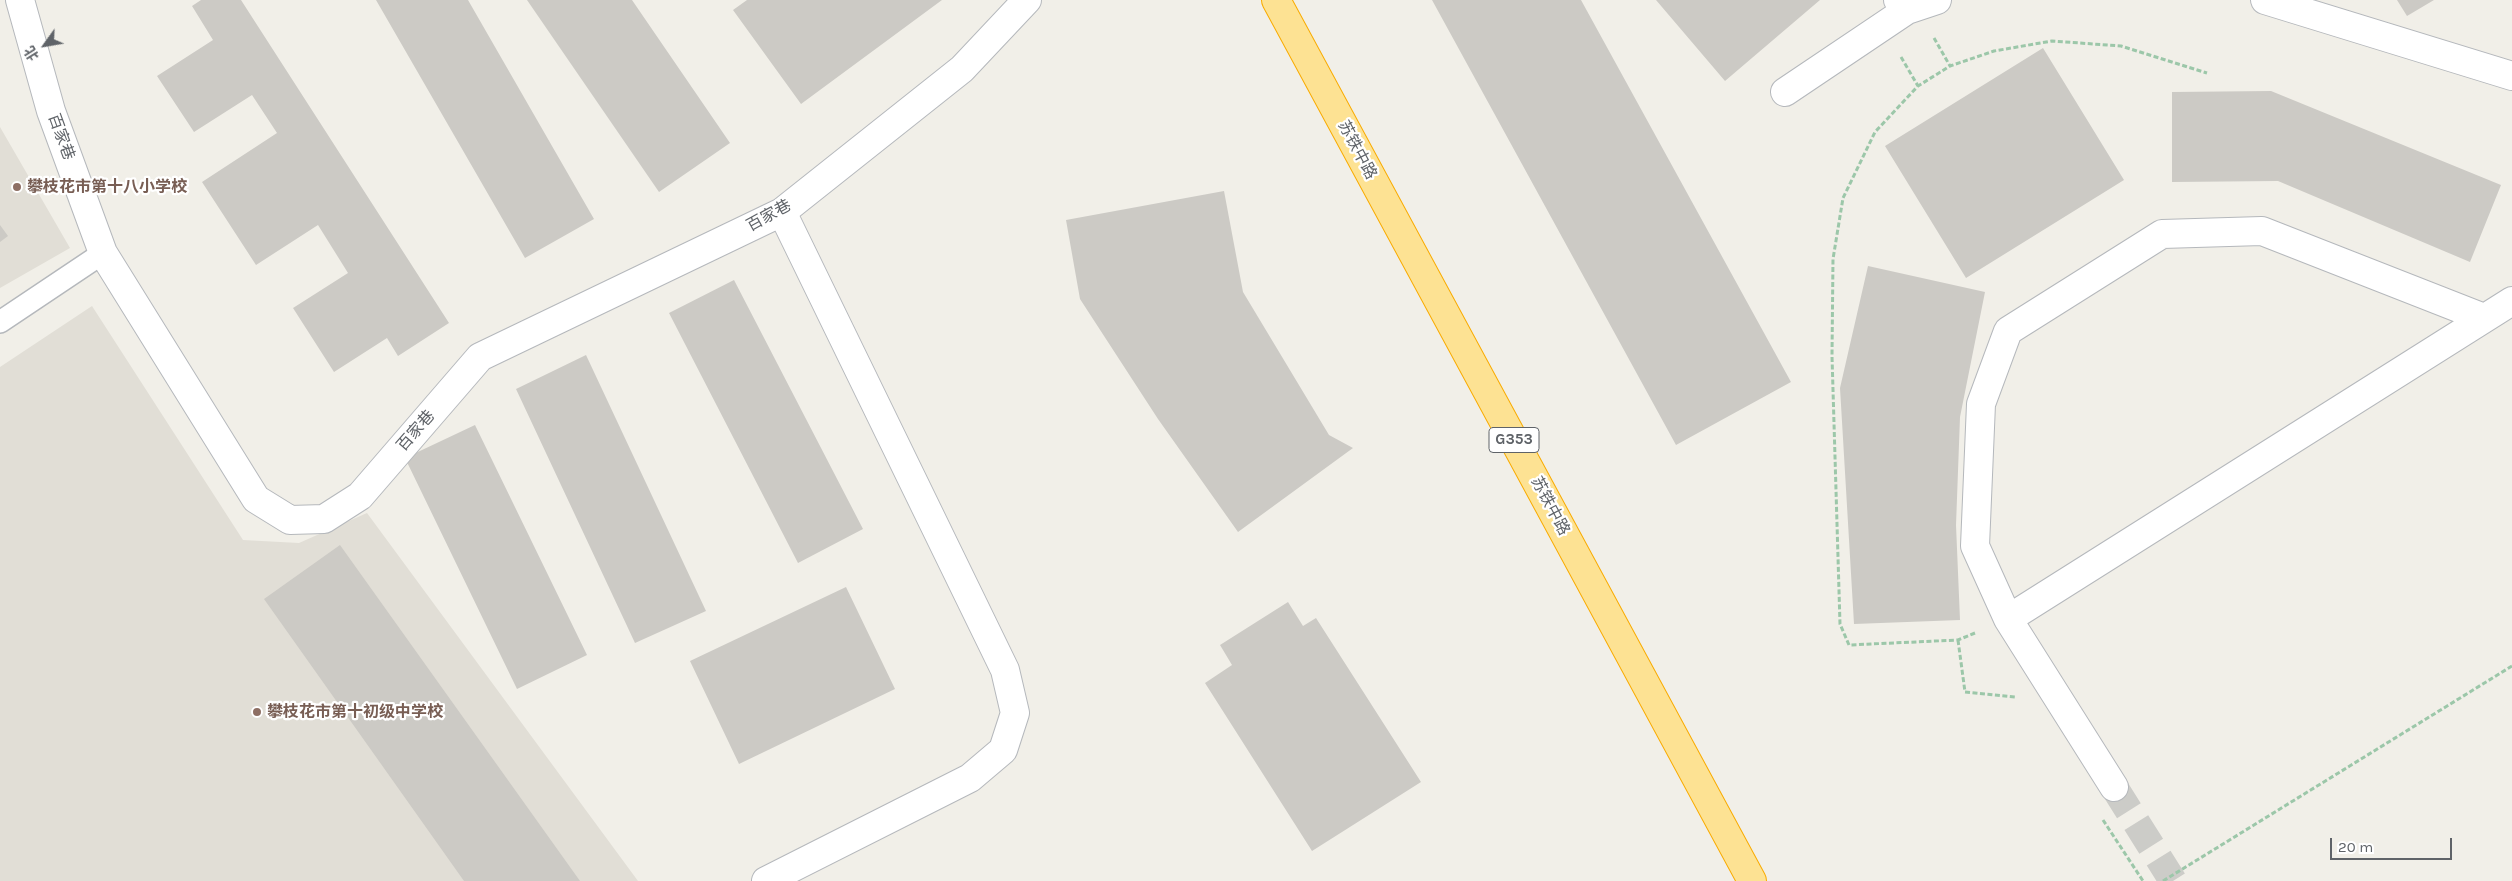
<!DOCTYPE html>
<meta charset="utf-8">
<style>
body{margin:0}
#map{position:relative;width:2512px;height:881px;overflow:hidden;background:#f1efe8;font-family:Karla,"Noto Sans SC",sans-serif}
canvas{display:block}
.north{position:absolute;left:20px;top:20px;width:50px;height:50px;-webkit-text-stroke:4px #fff;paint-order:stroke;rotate:238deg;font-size:14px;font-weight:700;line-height:20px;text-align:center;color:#5f6368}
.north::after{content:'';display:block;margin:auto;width:18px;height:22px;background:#5f6368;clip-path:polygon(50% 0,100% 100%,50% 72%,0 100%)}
.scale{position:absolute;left:2330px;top:838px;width:122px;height:22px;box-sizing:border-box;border:2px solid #5f6368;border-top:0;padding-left:6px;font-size:15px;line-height:18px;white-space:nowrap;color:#5f6368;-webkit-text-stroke:4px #fff;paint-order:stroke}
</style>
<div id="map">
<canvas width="2512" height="881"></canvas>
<div class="north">北</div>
<div class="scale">20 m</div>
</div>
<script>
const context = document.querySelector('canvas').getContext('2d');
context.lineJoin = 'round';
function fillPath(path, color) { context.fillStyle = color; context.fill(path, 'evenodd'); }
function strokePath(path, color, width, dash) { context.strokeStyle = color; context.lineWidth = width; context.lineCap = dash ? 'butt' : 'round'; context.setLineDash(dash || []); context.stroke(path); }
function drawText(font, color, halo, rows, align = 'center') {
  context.font = font + ' Karla,"Noto Sans SC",sans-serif'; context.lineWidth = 4.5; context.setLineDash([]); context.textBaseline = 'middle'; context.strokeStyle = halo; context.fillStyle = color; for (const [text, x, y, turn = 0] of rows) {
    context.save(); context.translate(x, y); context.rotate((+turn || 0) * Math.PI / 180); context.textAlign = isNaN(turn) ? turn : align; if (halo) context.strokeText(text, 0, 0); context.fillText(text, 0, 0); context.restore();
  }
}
const education = new Path2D(`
 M0,127l70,121 -70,40z
 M92,306l151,234 56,3 68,-30 271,368h-638v-514z`);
const building = new Path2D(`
 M201,0h40l208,323 -51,33 -11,-18 -53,34 -41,-64 55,-35 -30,-48 -62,40 -54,-83 75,-49 -25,-38 -58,37 -37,-56 56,-36 -21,-34z
 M376,0h92l126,219 -69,39z
 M527,0h105l98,143 -71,49z
 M747,0h195l-141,104 -68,-94z
 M1432,0h149l210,382 -115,63z
 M1656,0h164l-95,81z
 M2397,0h37l-27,16z
 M2043,48l81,132 -158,98 -81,-132z
 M2271,91l230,94 -31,77 -192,-81 -106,1v-90z
 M1224,191l19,101 86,143 24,13 -115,84 -80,-113 -78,-120 -14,-79z
 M0,225l8,11 -8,6z
 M1868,266l117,26 -25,125 -4,108 4,95 -106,4 -14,-236z
 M734,280l129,249 -65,34 -129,-250z
 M586,355l120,256 -71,32 -119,-254z
 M475,425l112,230 -70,34 -112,-231z
 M340,545l240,336h-116l-200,-282z
 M846,587l49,102 -156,75 -49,-103z
 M1288,602l15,24 13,-8 105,164 -109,69 -107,-168 27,-18 -12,-20z`);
const streetTunnel = new Path2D(`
 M2114,787l59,94`);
const path = new Path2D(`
 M1934,38l16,28
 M1901,57l17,29
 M1975,633l-17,7 -109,5 -9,-21 -8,-268 1,-97 10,-61 32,-66 43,-46 32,-20 44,-15 58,-10 69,5 86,27
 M1958,640l7,52 50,5
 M2103,820l40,61
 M2163,881l349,-215`);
const lane = new Path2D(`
 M0,322l103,-69`);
const street = new Path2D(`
 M20,0l31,111 52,142 153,246 34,21 34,-1 36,-23 120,-139 302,-145 180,-143 65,-69
 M1898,0l9,10 30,-10
 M2265,0l247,76
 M1785,92l122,-82
 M2008,619l-33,-73 6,-142 27,-73 154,-97 100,-3 222,87
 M2114,787l-106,-168 504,-318
 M766,881l204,-103 33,-28 12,-37 -10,-43 -223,-458`);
const highway = new Path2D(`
 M1276,0l476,881`);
const markers = [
 [17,187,5,"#8d6e63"],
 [257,712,5,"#8d6e63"]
];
const shields = [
 [1514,440,50]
];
const shieldNames = [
 ["G353",1514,440]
];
const streetNames = [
 ["百家巷",61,137,70],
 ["苏铁中路",1357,150,62],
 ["百家巷",769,216,-29],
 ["百家巷",416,431,-49],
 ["苏铁中路",1550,506,62]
];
const educationNames = [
 ["攀枝花市第十八小学校",27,187],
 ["攀枝花市第十初级中学校",267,712]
];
fillPath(education, '#e1ded6');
fillPath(building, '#cccac5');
strokePath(streetTunnel, '#ccccc8', 28, [28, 14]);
strokePath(lane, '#b5b8bc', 24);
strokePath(street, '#b5b8bc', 30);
strokePath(highway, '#f9ab00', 30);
strokePath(path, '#9cc7a9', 3, [5, 2.5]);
strokePath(lane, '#fff', 21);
strokePath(street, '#fff', 28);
strokePath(highway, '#fde293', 28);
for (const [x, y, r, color] of markers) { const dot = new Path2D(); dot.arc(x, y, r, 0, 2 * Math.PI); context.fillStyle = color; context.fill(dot); strokePath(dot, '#fff', 2); }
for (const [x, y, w] of shields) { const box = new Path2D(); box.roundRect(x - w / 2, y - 12.5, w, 25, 4); context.fillStyle = '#fff'; context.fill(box); strokePath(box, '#5f6368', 1); }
drawText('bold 15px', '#5f6368', null, shieldNames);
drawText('16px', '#5f6368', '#fff', streetNames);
drawText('bold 16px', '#785e54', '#fff', educationNames, 'left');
</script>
